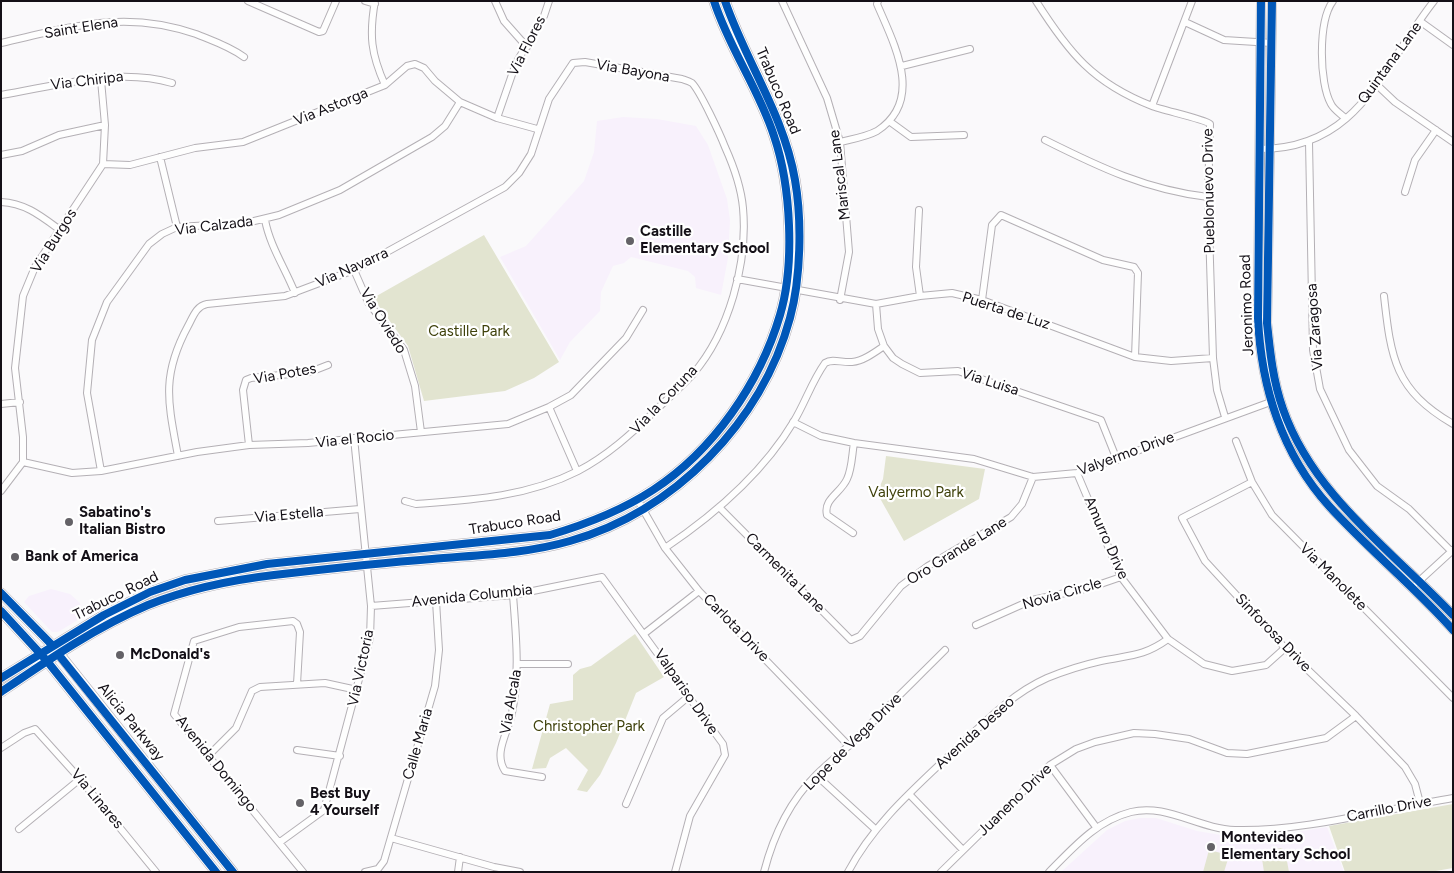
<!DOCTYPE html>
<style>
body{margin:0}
#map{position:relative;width:1454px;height:873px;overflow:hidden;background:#faf9fb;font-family:Figtree,sans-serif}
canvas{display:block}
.frame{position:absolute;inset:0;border:2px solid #141017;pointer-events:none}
</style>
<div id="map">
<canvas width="1454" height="873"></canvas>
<div class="frame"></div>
</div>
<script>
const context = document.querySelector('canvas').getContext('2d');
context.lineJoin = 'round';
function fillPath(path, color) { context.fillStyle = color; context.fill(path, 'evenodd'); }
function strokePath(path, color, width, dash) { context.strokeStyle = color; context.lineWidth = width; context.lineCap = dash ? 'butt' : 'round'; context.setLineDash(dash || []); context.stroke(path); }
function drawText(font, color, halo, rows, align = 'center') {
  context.font = font + ' Figtree,sans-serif'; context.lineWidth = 4.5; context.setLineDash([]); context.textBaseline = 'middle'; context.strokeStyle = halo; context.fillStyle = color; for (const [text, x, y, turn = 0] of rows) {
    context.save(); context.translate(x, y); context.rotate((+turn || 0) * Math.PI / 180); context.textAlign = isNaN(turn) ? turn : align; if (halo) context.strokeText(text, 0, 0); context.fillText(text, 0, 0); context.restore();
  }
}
const built = new Path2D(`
 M623,117l34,2 39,7 12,19 19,54 3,21 -2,38 -7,37 -25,-7 -1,-11 -7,-6 -57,-14 -7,6 -11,3 -12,26 -1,19 -30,31 -10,18 -60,-103 26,-11 58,-65 10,-29 3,-31z
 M51,589l19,5 9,8 7,13 -28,17h-6l-28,-30 5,-6z
 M1140,818h16l41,13 36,6 39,-1 55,-9 17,45h-283l46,-42 18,-9z`);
const green = new Path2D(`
 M484,235l75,127 -25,16 -29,13 -81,10 -16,-55 -35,-48z
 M886,456l99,13 -6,30 -75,42 -27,-48 6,-14z
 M635,634l29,43 -28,16 -20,50 -16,32 -13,17 -10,-2 11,-20 -22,-22 -16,10 -4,10 -14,1 18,-65 23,-4v-25l7,-6 11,-3z
 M1453,804v64l-23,4h-85l-16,-46z
 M1281,848l4,2 4,22h-25l-3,-20z
 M1209,850l16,4 3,5 -4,13h-21z`);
const street = new Path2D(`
 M248,1l71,31 4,-1 13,-30
 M365,1l10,3
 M375,1c-6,34 -4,53 10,84
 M495,1l9,20 23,26
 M782,1l45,97 13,44 9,110 -9,48
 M1036,1c33,52 57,82 116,105 10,4 55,14 58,18l-2,73 5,161 4,32 8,27
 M1333,1c-15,20 -14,82 -2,103 3,6 10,10 14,14
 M1185,22l39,18 48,3
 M1421,22l32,23
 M1,43c71,-16 123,-34 195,-9 17,7 33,12 48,23
 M902,66l68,-17
 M1377,85l18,17 58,40
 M1,95c55,-9 116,-28 171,-12
 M1152,106l40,-105
 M497,118l19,-55 28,-47 5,-15
 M889,121l22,16 53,-2
 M1045,140c54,27 102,50 163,57
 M840,142c12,-3 26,-5 37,-11 48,-31 17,-87 0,-127l1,-3
 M1309,142l4,208 7,39 29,61 28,36 32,23 42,42
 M1260,149c99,0 122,-82 174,-148
 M1,155l21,-4 37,-16 46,-10
 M160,157l17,70
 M103,164l27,1 65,-17 48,-6 142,-57 22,-19 8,-2 9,4 11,13 25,21 37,16 40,11
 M1405,192l10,-32 21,-30
 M1,202c24,1 40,14 59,28
 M919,210l-3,57 4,29
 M265,220c5,26 20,48 30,73
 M354,270l14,32 36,48 11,36 6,46
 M737,279l139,25 44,-8 32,-3 30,7 153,57 36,4 42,-3
 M1384,296c7,63 11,94 69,128
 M982,300l10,-75 9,-10 102,45 31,7 4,6 -3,84
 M876,304l2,25 6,17 9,12 9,6 18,9 38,-2 143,49 16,40
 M1,404l19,-2
 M549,407l28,64
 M793,422l28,14 33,7 120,16 59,18 44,-4 199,-73
 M1236,441l16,41 20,33 181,183
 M249,445l-6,-55 3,-10 5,-2 59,-6 18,-7
 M178,456c-10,-54 -17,-80 10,-130 5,-9 8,-20 19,-22l78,-8 69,-26 151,-83 14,-14 12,-19 18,-55 24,-36 12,-1 97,17c3,1 7,2 10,4 8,8 28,51 33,64 9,20 16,39 18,61 5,55 -14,124 -50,166 -12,13 -26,25 -38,37 -24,23 -48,45 -77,60 -51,26 -107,29 -162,33l-11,-3
 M23,462l49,11 29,-2 96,-19 52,-7 59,-2 200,-19 41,-17 22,-12 55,-57 17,-28
 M101,471l-14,-78 5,-53 15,-38 42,-58 13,-10 15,-7 69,-4 33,-8 61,-25 92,-53 13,-11 15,-24
 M1077,473l44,104 47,62 36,25 28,7 34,-6 19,-17
 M1252,482l-70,36 23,43 80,87 71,68 49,51 10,17 5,19
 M1,491l22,-29v-25l-8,-69 8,-72 12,-29 68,-103 2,-39 -4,-45
 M637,499l28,49 34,43 150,155
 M719,507l132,133 9,-4 41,-50 27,-20 83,-49 11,-13 11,-27
 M218,521l142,-12
 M853,533l-26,-18c-4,-16 14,-22 20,-36 5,-10 5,-25 7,-36
 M665,548c49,-33 98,-75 129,-127 11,-18 18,-40 31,-58 8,-5 17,0 27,-1 11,-1 22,-9 32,-16
 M1417,583l36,-33
 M513,595c3,40 7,78 -1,118 -4,20 -19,40 -7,58l37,6
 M371,606l142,-11 89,-18 121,167 2,11 -35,61 -15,56
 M976,625l56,-25 57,-12 32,-11
 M645,633l54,-42
 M518,664h50
 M297,684l3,-52 -3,-8 -4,-3 -54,6 -45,14 -20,73 129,158
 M1,748l23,-15 11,-4 45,50 76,93
 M297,750l43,6
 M209,755l27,-27 16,-37 8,-4 65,-4 32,7
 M1050,765l46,62
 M816,775l59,54
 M909,794l54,56
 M626,804l37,-86 25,-21
 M19,829l61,-50
 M391,838l103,29 26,5
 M280,842l44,-32 46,-172 1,-32 -17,-168
 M365,872l13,-3 6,-8 51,-175 4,-36 -3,-49
 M458,872l2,-15
 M764,872c9,-35 26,-71 52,-97 12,-12 25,-22 37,-33 30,-31 61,-61 92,-92
 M848,872c26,-49 67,-84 107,-122 28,-26 56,-56 92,-72 17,-7 36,-13 54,-17 28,-6 42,-4 67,-22
 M941,872l109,-107 26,-16 19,-7 39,-9 21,1 34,5 38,14 20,1 79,-16 30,-22
 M1049,872c25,-25 47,-51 82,-60 35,-9 68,17 104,18 67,2 150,-21 218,-32`);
const secondary = new Path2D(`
 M1261,1l-3,317c3,69 24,136 71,188 39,43 85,80 124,124
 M1272,1l-5,322c3,29 6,58 16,86 30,86 109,142 170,206`);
const primary = new Path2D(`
 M1,593l51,52 181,227
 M1,611l46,50 169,211
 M1,678l103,-63 46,-23 35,-12 82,-16 283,-29c37,-11 71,-24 103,-45 60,-39 107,-107 127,-175 15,-50 11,-129 -6,-179 -15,-47 -45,-88 -60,-135
 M1,692c47,-32 95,-65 147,-87 40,-16 83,-25 126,-30 52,-6 105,-12 158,-16 46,-4 93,-5 138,-18 104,-29 192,-119 220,-223 11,-40 12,-98 5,-138 -11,-65 -49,-118 -70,-179`);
const cycleway = new Path2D(`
 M1261,1l-3,317c3,69 24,136 71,188 39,43 85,80 124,124
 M1272,1l-5,322c3,29 6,58 16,86 30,86 109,142 170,206
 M1,593l51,52
 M1,611l46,50 169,211
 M58,654l175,218
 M1,678l103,-63 46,-23 35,-12 82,-16 283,-29c37,-11 71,-24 103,-45 60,-39 107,-107 127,-175 15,-50 11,-129 -6,-179 -15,-47 -45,-88 -60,-135
 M1,692c47,-32 95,-65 147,-87 40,-16 83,-25 126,-30 52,-6 105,-12 158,-16 46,-4 93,-5 138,-18 104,-29 192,-119 220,-223 11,-40 12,-98 5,-138 -11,-65 -49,-118 -70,-179`);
const markers = [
 [630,241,5,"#646267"],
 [69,522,5,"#646267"],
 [15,557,5,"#646267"],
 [120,655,5,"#646267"],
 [300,803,5,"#646267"],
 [1211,847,5,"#646267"]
];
const streetNames = [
 ["Saint Elena",81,28,-9],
 ["Via Flores",527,46,-63],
 ["Quintana Lane",1390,63,-54],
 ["Via Bayona",633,71,10],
 ["Via Chiripa",87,81,-7],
 ["Trabuco Road",778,91,67],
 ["Via Astorga",331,107,-22],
 ["Mariscal Lane",840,175,-97],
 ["Pueblonuevo Drive",1209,191,-91],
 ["Via Calzada",214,226,-7],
 ["Via Burgos",54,241,-58],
 ["Via Navarra",352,268,-24],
 ["Jeronimo Road",1247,305,-92],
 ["Puerta de Luz",1006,311,18],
 ["Via Oviedo",383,321,58],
 ["Via Zaragosa",1315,327,-94],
 ["Via Potes",285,374,-10],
 ["Via Luisa",990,382,18],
 ["Via la Coruna",664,400,-46],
 ["Via el Rocio",355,439,-6],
 ["Valyermo Drive",1126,454,-20],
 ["Via Estella",289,515,-5],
 ["Trabuco Road",515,523,-9],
 ["Amurro Drive",1106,538,66],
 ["Oro Grande Lane",957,551,-32],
 ["Carmenita Lane",785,573,45],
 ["Via Manolete",1333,577,45],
 ["Novia Circle",1062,594,-16],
 ["Trabuco Road",116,596,-26],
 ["Avenida Columbia",472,596,-6],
 ["Carlota Drive",736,628,46],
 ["Sinforosa Drive",1273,633,46],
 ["Via Victoria",361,668,-78],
 ["Valpariso Drive",686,692,55],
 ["Via Alcala",511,702,-80],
 ["Alicia Parkway",131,722,51],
 ["Avenida Deseo",975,733,-42],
 ["Lope de Vega Drive",853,742,-45],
 ["Calle Maria",418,744,-74],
 ["Avenida Domingo",216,764,51],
 ["Via Linares",97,799,50],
 ["Juaneno Drive",1015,800,-44],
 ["Carrillo Drive",1389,809,-11]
];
const poiNames = [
 ["Castille",640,232],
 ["Elementary School",640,249],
 ["Sabatino's",79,513],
 ["Italian Bistro",79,530],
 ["Bank of America",25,557],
 ["McDonald's",130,655],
 ["Best Buy",310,794],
 ["4 Yourself",310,811],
 ["Montevideo",1221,838],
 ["Elementary School",1221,855]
];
const parkNames = [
 ["Castille Park",469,332],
 ["Valyermo Park",916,493],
 ["Christopher Park",589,727]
];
fillPath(built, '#f8f1fc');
fillPath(green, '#e2e4d0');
strokePath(street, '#b4b0b5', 8);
strokePath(secondary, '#b4b0b5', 10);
strokePath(primary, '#b4b0b5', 11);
strokePath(street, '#fefefe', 6);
strokePath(secondary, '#fefefe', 9);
strokePath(primary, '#fefefe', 10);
strokePath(cycleway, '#0057b8', 8);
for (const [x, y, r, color] of markers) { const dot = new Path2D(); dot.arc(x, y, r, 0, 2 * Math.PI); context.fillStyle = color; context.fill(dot); strokePath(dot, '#fff', 2); }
drawText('15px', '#141017', '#fff', streetNames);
drawText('bold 15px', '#141017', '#fff', poiNames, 'left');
drawText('15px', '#3f410b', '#fff', parkNames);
</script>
